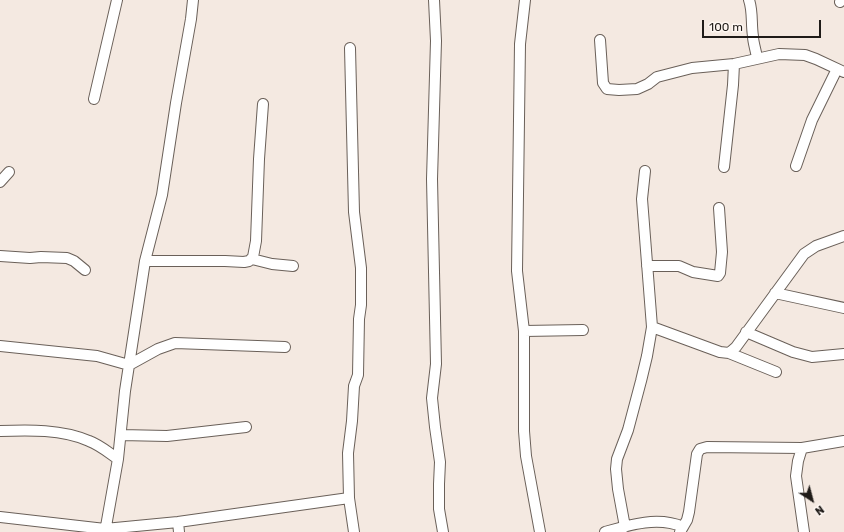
<!DOCTYPE html>
<style>
body{margin:0}
#map{position:relative;width:844px;height:532px;overflow:hidden;background:#f4e9e1;font-family:Rubik,sans-serif}
canvas{display:block}
.north{position:absolute;left:792px;top:480px;width:40px;height:40px;-webkit-text-stroke:3px #fef7f2;paint-order:stroke;rotate:144deg;font-size:11px;font-weight:700;line-height:16px;text-align:center;color:#1f1b18}
.north::after{content:'';display:block;margin:auto;width:14px;height:18px;background:#1f1b18;clip-path:polygon(50% 0,100% 100%,50% 72%,0 100%)}
.scale{position:absolute;left:702px;top:20px;width:119px;height:18px;box-sizing:border-box;border:2px solid #1f1b18;border-top:0;padding-left:5px;font-size:12px;line-height:14px;white-space:nowrap;color:#1f1b18;-webkit-text-stroke:3px #fef7f2;paint-order:stroke}
</style>
<div id="map">
<canvas width="844" height="532"></canvas>
<div class="north">N</div>
<div class="scale">100 m</div>
</div>
<script>
const context = document.querySelector('canvas').getContext('2d');
context.lineJoin = 'round';
function strokePath(path, color, width, dash) { context.strokeStyle = color; context.lineWidth = width; context.lineCap = dash ? 'butt' : 'round'; context.setLineDash(dash || []); context.stroke(path); }
const minor = new Path2D(`
 M434,0l2,41 -4,138 4,185 -4,34 3,29 5,35 -1,22v25l4,23
 M525,0l-5,44 -3,227 7,60v100l2,25 14,76
 M749,0c4,11 2,24 4,36 0,7 3,14 4,22
 M840,2l1,-2
 M600,40l3,43 4,6 12,1 18,-1 11,-5 9,-7 35,-9 42,-4 45,-10 26,1 11,4 28,13
 M94,99l23,-99
 M796,166l16,-46 25,-51
 M724,167l9,-82 1,-21
 M0,182l9,-10
 M0,256l30,2 11,-1 26,1 7,3 11,9
 M252,259l20,5 21,2
 M145,261h80l19,1 5,-1 4,-4 3,-16 3,-82 4,-55
 M647,266h32l14,6 25,4 2,-3 2,-21 -3,-44
 M775,293l69,15
 M652,327l68,25 9,1 7,-6 68,-93 12,-8 28,-10
 M524,331l59,-1
 M746,332l47,20 19,5 32,-3
 M0,346l97,10 32,9 29,-16 17,-6 110,4
 M729,353l47,19
 M0,431c29,-1 62,-2 89,10 11,4 20,12 29,18
 M121,435l46,1 79,-9
 M802,448l-4,13 -2,15 8,56
 M349,498l-1,-45 4,-32 2,-35 4,-11 1,-56 2,-14v-37l-7,-56 -4,-164
 M0,517l105,12 73,-7 171,-24 5,34
 M178,522l1,10
 M625,527l-7,-38 -2,-20 1,-10 11,-29 13,-49 6,-25 5,-29 -10,-128 3,-28
 M105,532l13,-73 7,-68 20,-130 17,-66 14,-92 15,-84 2,-19
 M605,532c24,-7 53,-16 78,-5
 M680,532l7,-12 2,-8 8,-58 3,-5 7,-2 95,1 42,-7`);
strokePath(minor, '#6a6059', 12);
strokePath(minor, '#fff', 10);
</script>
